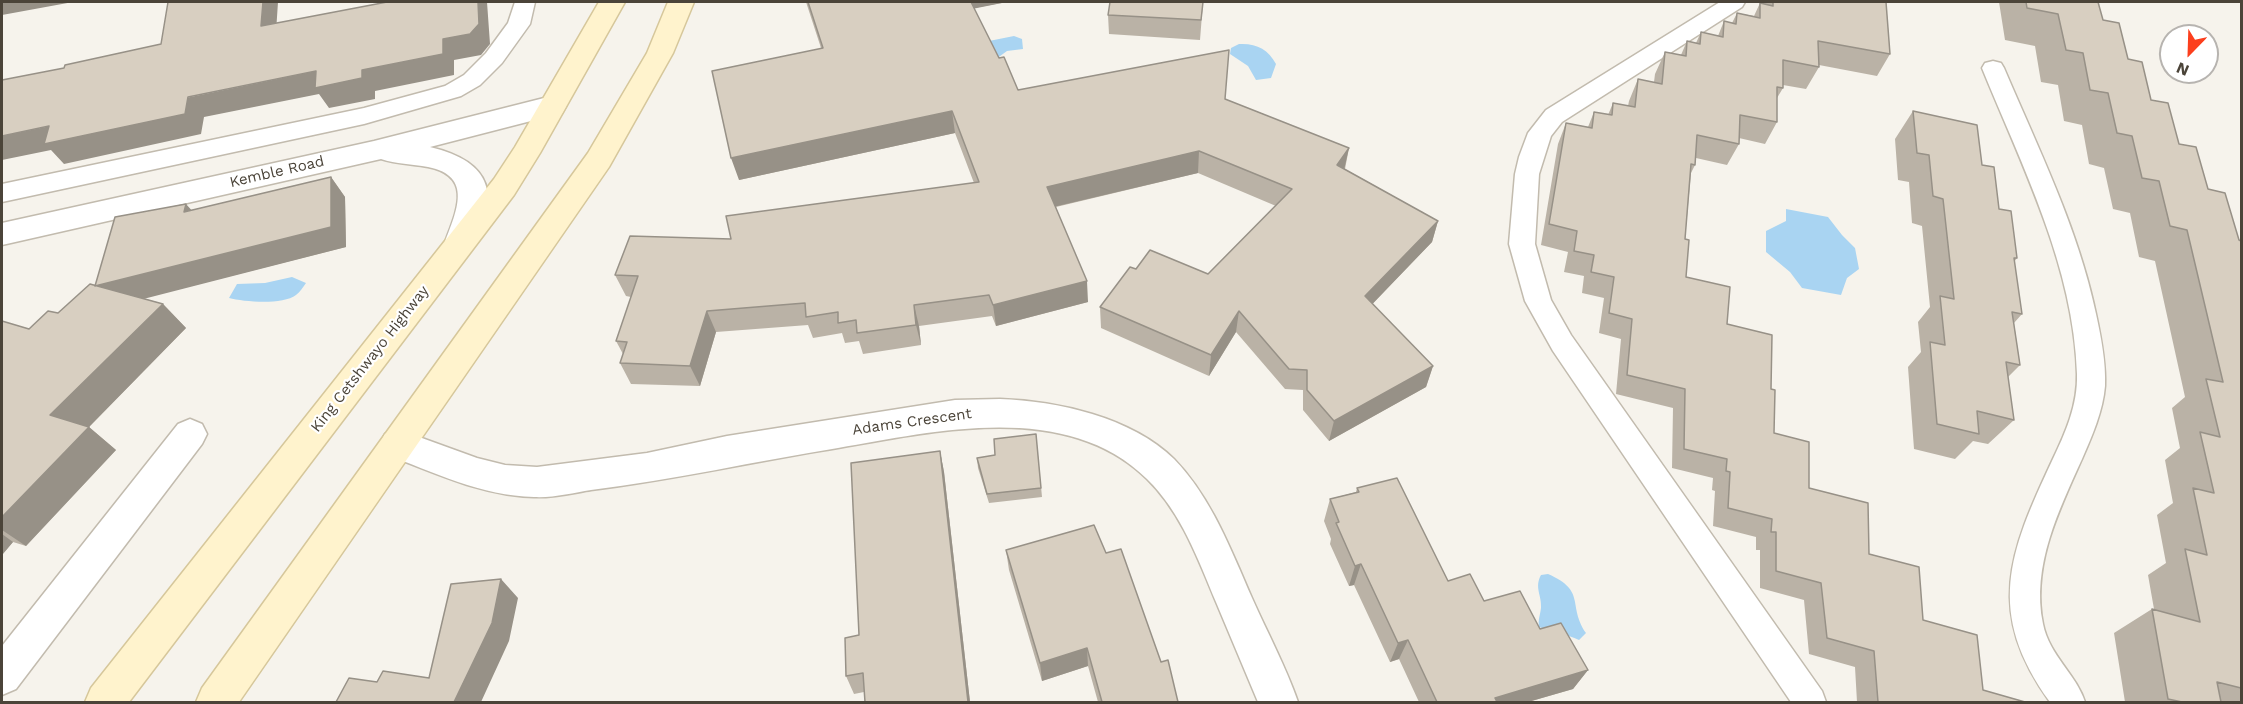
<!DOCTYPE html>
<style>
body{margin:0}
#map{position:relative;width:2243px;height:704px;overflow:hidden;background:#f6f3ec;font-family:"Work Sans",sans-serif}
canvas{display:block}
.frame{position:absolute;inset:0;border:3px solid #4b4439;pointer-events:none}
.north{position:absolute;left:2159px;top:24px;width:60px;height:60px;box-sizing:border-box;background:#fff;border:2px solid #b7b4b0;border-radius:50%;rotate:203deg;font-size:16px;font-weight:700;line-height:24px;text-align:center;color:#4b4439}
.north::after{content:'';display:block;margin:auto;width:21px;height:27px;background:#fc3f1d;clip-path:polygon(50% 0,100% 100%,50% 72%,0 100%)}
</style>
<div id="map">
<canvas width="2243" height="704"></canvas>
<div class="frame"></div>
<div class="north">N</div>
</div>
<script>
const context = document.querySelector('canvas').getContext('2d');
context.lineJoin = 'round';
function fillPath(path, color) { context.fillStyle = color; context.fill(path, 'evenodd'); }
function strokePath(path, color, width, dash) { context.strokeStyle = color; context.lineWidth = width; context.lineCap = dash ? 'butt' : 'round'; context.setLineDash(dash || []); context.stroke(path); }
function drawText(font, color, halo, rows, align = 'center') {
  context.font = font + ' "Work Sans",sans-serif'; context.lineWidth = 4.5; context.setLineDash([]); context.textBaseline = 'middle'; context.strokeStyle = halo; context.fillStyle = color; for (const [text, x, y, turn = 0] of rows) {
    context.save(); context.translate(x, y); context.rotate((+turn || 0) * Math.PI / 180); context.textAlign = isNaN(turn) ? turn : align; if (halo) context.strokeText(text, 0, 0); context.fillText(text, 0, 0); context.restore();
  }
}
const water = new Path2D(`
 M1014,36l8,3 1,10 -16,2 -11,8 -12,-17z
 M1239,44c17,-1 29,5 37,20l-5,14 -15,2 -8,-14 -18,-12 1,-6z
 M1786,209l42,8 14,18 13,13 4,21 -12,9 -6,17 -39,-7 -12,-16 -24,-20v-21l20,-10z
 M292,277l14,6c-3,4 -6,9 -10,12 -13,10 -51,7 -67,3l8,-14 28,-1z
 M1548,574c39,17 19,31 38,59l-7,7c-12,-6 -26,-8 -40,-13 -1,-8 1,-11 2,-19 1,-13 -7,-20 0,-33z`);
const service = new Path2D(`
 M515,2h20l-5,22 -28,39 -22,22 -19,11 -97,28 -362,78v-18l362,-76 81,-22 19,-11 22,-22 22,-30z
 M1720,2h25l-3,5 -180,115 -11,14 -12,38 -4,70 16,56 20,35 251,356 4,11h-35l-238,-351 -28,-50 -16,-57 6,-70 4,-17 9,-24 18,-23z
 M1993,61l8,2 3,5c34,80 74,160 92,246 5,23 10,48 9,72 -2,25 -13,50 -23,73 -23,51 -51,107 -39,165 6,31 33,50 42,78h-35c-65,-90 -41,-149 2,-241 13,-27 26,-56 25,-87 -3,-107 -55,-208 -95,-306l3,-5z`);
const minor = new Path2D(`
 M552,96l10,3 4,7 -4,7 -132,34c63,15 71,49 41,103l-11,3 -11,-3 -4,-8c11,-30 29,-66 -17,-75 -16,-3 -32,-3 -47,-8l-379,86v-22l372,-82z
 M1000,399c57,2 131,18 174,60 37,38 57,91 78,139 15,34 34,69 46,104h-40c-14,-33 -28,-67 -42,-100 -18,-43 -35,-90 -69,-123 -80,-79 -211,-48 -309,-31 -82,13 -164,32 -247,42 -18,3 -38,8 -57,7 -52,-1 -101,-25 -149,-43l-5,-10 5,-10 12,-5 80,29 28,7 32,2 110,-14 80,-17 228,-36z
 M190,419l12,5 5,10 -5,10 -186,245 -14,6v-49l176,-222z`);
const secondary = new Path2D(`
 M599,2h26l-85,151 -26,42 -385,507h-44l6,-14 403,-509 21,-32z
 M668,2h26l-21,51 -64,114 -370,535h-43l6,-14 386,-535 59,-100z`);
const wall = new Path2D(`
 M806,2h201l-33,6 25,50 19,32 207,9 124,49 -4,21 93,52 -6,21 -60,62 61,62 -7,21 -97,54 -26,-31v-20l-18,-1 -49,-57 -27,44 -108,-48 -1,-21 36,-38 72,5 68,-68 -78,-33 -142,34 32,95 -92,24 -4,-10 -73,10 2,19 -58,9 -4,-13 -14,2 -3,-10 -29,5 -5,-13 -92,7 -16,54 -69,-2 -11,-21 3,-9 -7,-13 15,-44 -5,-1 -11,-21 116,-36 243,-56 -19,-50 -216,47 82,-132z
 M1203,2l-3,38 -91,-6 -1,-19z
 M1762,2h124l4,52 -13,22 -58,-11v2l-13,22 -23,-4v3l-6,10v24l-12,22 -26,-6v6l-12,21 -31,-7 -1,7 -4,8 -6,66 1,38 41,47 44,65 3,44 35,55 60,66 54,66 60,70 42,12h-168l-2,-35 -46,-13 -5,-54 -44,-12v-38h-4v-13l-43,-11 2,-35 -3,-1 1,-12 -41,-10 1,-60 -57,-14 5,-55 -22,-6 5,-35 -22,-5 2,-17 -20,-4 4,-20 -27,-7 17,-101 8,-21 22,4 6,-15 14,3 5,-12 15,3 1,-5 9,-22 16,3 1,-8 10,-22 16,3 6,-14 9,2 5,-11 17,4 6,-15 8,2 5,-10 17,3 6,-13 2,1z
 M1999,2h27l77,18 25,39 23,41 88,140 2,1v461h-116l-11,-69 38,-24h2l-6,-34 18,-12 -9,-48 16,-12 -8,-43 15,-12 -8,-40 13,-11 -30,-136 -16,-4 -9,-44 -17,-4 -9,-41 -15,-4 -7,-39 -18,-4 -6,-36 -17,-3 -6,-36 -30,-6z
 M1913,111l69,54 35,93 -3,4 8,52 -8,9 6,42 -12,12 6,43 -26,24 -15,-3 -18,18 -41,-10 -6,-82 13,-15 -3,-30 12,-15 -8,-81 -10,-3 -3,-41 -11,-2 -3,-41z
 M331,177l14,20 1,50 -203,51 20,6 23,24 -97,99 27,23 -90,96 -13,-4 -11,13v-234l27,8 29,-16 134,-103z
 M1036,434l6,63 -53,6 -11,-35 -1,-10 18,-3z
 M940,451l4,21 26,230h-105l-1,-10 -10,2 -8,-18 13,-41z
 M1357,488l91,93 36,20 56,28 48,41 -15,19 -45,13h-109l-20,-43 -9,3 -36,-77 -5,1 -19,-42 1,-5 -7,-18 6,-22 26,-7z
 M1006,550l100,3 55,109 17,40h-80l-10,-36 -46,15 -33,-111z`);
const shadedWall = new Path2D(`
 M2,2h71l-71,13z
 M263,2h15l-3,45 -14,-21z
 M478,2h9l3,42 -9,11 -27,5v15l-79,16v8l-46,9 -10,-14 -115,23 -3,17 -137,30 -13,-14 -49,10v-24l314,-65 46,-1 81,-31z
 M966,2h41l-40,8z
 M952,111l3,22 -216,47 -8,-22z
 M1349,148l-5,22 -7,-5z
 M1199,151l-1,22 -149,35 -2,-21z
 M331,177l14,20 1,50 -230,59 -21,-20z
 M186,204l18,20 -20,-12z
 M1438,221l-6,21 -72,75 5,-21z
 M1087,281l1,21 -92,24 -3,-21z
 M163,304l23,24 -97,99 27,23 -90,96 -24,-16v-13l48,-102z
 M914,305l5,21 2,19 -5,-20z
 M707,311l9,21 -16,54 -10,-20z
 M1239,311l-3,21 -27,44 2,-21z
 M1433,366l-7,21 -97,54 5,-20z
 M940,451l4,21 26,230h-2z
 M2,534l11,8 -11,13z
 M1361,564l-7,21 -5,1 6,-20z
 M501,579l17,19 -9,43 -28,61h-27z
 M1408,640l-9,19 -9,3 8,-19z
 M1087,648l1,18 -46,15 -2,-18z
 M1588,670l-15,19 -45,13h-36l3,-4z`);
const building = new Path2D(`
 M168,2h95l-2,24 126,-24h91l1,22 -9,10 -27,5v15l-81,16v8l-47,10 1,-17 -128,26 -3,17 -141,30 5,-18 -47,10v-56l62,-12 1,-3 96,-21z
 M808,2h163l28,56 5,-1 14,33 211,-40 -4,49 124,49 -12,17 101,56 -73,75 68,70 -99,55 -27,-31v-20l-18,-1 -50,-58 -28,44 -111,-48 30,-40 6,2 14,-19 58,24 84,-85 -93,-38 -152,36 40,94 -94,24 -4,-10 -75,10 2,20 -59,8 -1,-13 -18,3v-11l-32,5 -1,-14 -98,8 -17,55 -70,-3 7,-21 -11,-1 22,-65 -23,-1 15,-39 101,3 -5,-23 253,-34 -27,-71 -221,47 -19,-87 111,-23z
 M1110,2h93l-2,18 -93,-5z
 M1773,2h113l4,52 -72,-13 1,26 -36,-7v28l-6,-1v35l-37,-7 -1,29 -42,-9 -2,30 -4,-1 -6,75 4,1 -3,37 44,10 -3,37 45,11 -1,54 4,1 -1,43 35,9v46l59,15 1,51 50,13 4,53 54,15 6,55 42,12h-147l-4,-51 -47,-13 -6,-55 -45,-12v-39h-5l1,-13 -44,-11 2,-36 -4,-1 1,-12 -43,-10 1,-60 -58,-14 5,-56 -23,-6 5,-36 -23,-5 3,-17 -20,-4 3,-20 -28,-7 17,-101 26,5 2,-16 18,3 1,-12 22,4 3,-28 24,5 3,-32 21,4 1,-15 13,3 1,-12 22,5 1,-16 12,3 1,-11 23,5v-15l13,3z
 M2026,2h72l5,18 16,3 9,36 14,3 9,38 17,3 11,41 17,3 12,42 17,4 14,47 2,1v447l-24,-6 4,20h-39l-14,-3 -16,-90 48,13 -15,-73 22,6 -14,-67 21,5 -14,-61 20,5 -14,-58 17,3 -36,-152 -17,-4 -11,-45 -17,-3 -10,-42 -15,-3 -9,-40 -18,-3 -7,-37 -17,-3 -8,-36 -31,-6z
 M1913,111l64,14 5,40 12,2 5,42 12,2 6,47h-3l8,56 -10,-2 8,53 -14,-3 8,58 -37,-9 2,23 -42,-10 -7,-82 15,3 -5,-49 14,3 -11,-100 -10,-3 -4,-41 -12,-2z
 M331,177v50l-236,59 20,-69 71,-13 -2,8z
 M90,284l73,20 -113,111 39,12 -87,90v-196l27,8 19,-18 10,2z
 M1036,434l5,54 -54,6 -10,-36 18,-3 -1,-16z
 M940,451l28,251h-103l-2,-29 -17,3 -1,-38 14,-3 -8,-172z
 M1397,478l51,103 22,-7 14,27 36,-10 20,38 21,-6 27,47 -93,28 2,4h-60l-29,-62 -10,3 -37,-79 -6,2 -19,-43 3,-1 -9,-23 29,-7 -2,-4z
 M1094,525l12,28 15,-4 40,113 7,-2 10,42h-76l-15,-54 -47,15 -34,-113z
 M501,579l-9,44 -38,79h-118l13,-24 28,4 6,-11 46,7 22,-94z`);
const streetNames = [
 ["Kemble Road",277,172,-13],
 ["King Cetshwayo Highway",370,359,-52],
 ["Adams Crescent",912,422,-8]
];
fillPath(water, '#a9d4f2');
strokePath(service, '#c2bbae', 3);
strokePath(minor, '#c2bbae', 3);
strokePath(secondary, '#d6c79b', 3);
fillPath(service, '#fff');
fillPath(minor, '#fff');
fillPath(secondary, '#fff3cd');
fillPath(wall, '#bab2a6');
fillPath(shadedWall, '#979187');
fillPath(building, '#d8cfc1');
strokePath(building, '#979187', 1.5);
drawText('15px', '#4b4439', '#fff', streetNames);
</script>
